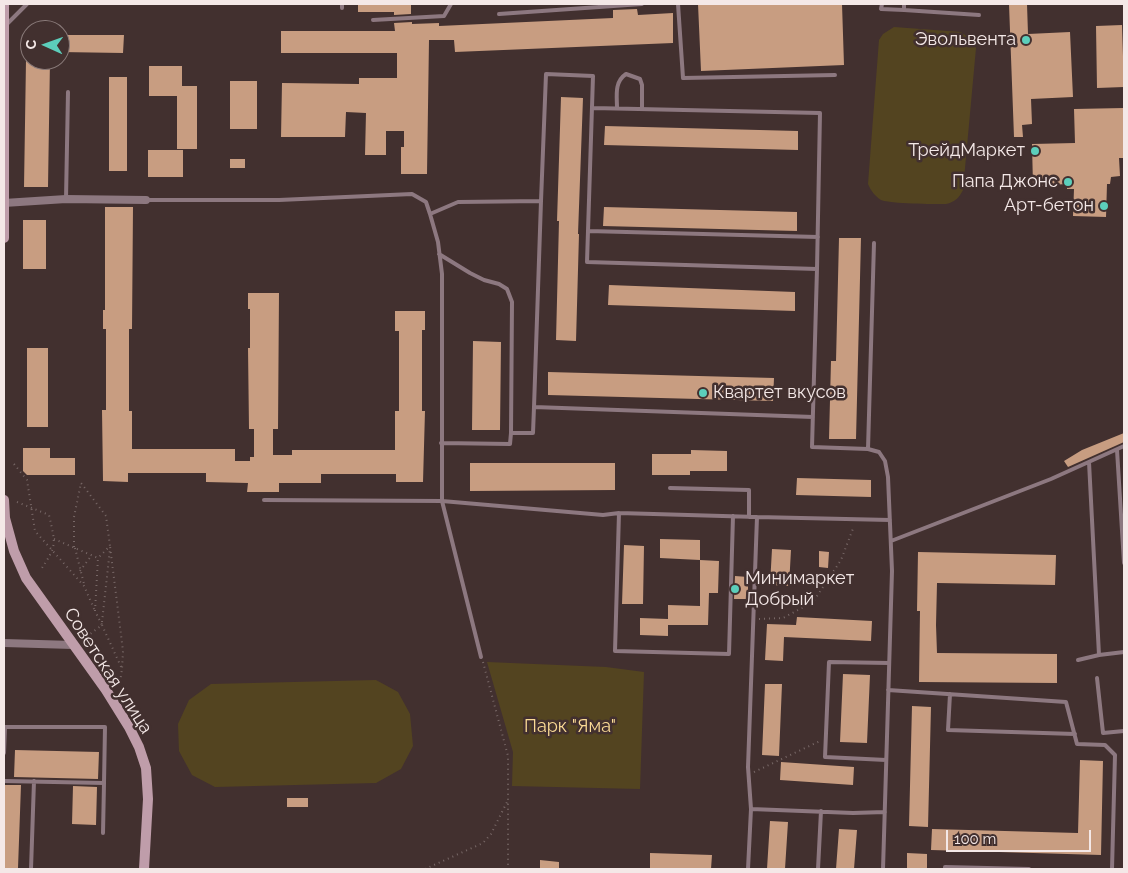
<!DOCTYPE html>
<meta charset="utf-8">
<style>
body{margin:0}
#map{position:relative;width:1128px;height:873px;overflow:hidden;background:#42302f;font-family:Raleway,sans-serif}
canvas{display:block}
.frame{position:absolute;inset:0;border:5px solid #f4e8e7;pointer-events:none}
.north{position:absolute;left:20px;top:20px;width:50px;height:50px;box-sizing:border-box;background:#42302f;border:1px solid #897a79;border-radius:50%;rotate:272deg;font-size:14px;font-weight:700;line-height:20px;text-align:center;color:#f4e8e7}
.north::after{content:'';display:block;margin:auto;width:18px;height:22px;background:#5ccebb;clip-path:polygon(50% 0,100% 100%,50% 72%,0 100%)}
.scale{position:absolute;left:946px;top:830px;width:145px;height:22px;box-sizing:border-box;border:2px solid #f4e8e7;border-top:0;padding-left:6px;font-size:15px;line-height:18px;white-space:nowrap;color:#f4e8e7;-webkit-text-stroke:4px #42302f;paint-order:stroke}
</style>
<div id="map">
<canvas width="1128" height="873"></canvas>
<div class="frame"></div>
<div class="north">С</div>
<div class="scale">100 m</div>
</div>
<script>
const context = document.querySelector('canvas').getContext('2d');
context.lineJoin = 'round';
function fillPath(path, color) { context.fillStyle = color; context.fill(path, 'evenodd'); }
function strokePath(path, color, width, dash) { context.strokeStyle = color; context.lineWidth = width; context.lineCap = dash ? 'butt' : 'round'; context.setLineDash(dash || []); context.stroke(path); }
function drawText(font, color, halo, rows, align = 'center') {
  context.font = font + ' Raleway,sans-serif'; context.lineWidth = 5; context.setLineDash([]); context.textBaseline = 'middle'; context.strokeStyle = halo; context.fillStyle = color; for (const [text, x, y, turn = 0] of rows) {
    context.save(); context.translate(x, y); context.rotate((+turn || 0) * Math.PI / 180); context.textAlign = isNaN(turn) ? turn : align; if (halo) context.strokeText(text, 0, 0); context.fillText(text, 0, 0); context.restore();
  }
}
const green = new Path2D(`
 M894,27l67,5 12,9 3,7 -13,142c-4,8 -8,12 -17,14 -13,0 -55,0 -65,-4 -6,-4 -10,-9 -13,-16l11,-144 4,-6z
 M487,662l119,5 38,5 -4,117 -128,-3 1,-34z
 M376,680l22,12 12,22 3,32 -12,23 -25,14 -161,4 -23,-12 -13,-24 -1,-27 11,-24 22,-16z`);
const building = new Path2D(`
 M358,4h53v10l-17,1v-3h-36z
 M698,4h144l2,61 -143,6z
 M1009,4h18l1,30 42,-2 3,65 -42,2 1,25 -10,1 1,12h-9z
 M637,9l1,6 35,-2v30l-218,9 -1,-12h-25l-2,134h-26v-27h3v-16h-18v24h-21l1,-42 -20,-1 -1,25h-64l1,-54 77,1v-6h38v-25h-116v-22h114l-1,-8 18,-1v2l27,-1v3l174,-8v-8z
 M1122,25l2,62 -27,1 -1,-62z
 M60,35h64l-1,18 -63,-1z
 M26,60h24l-2,127h-24z
 M149,66h33v20h15v63h-20v-53h-28z
 M109,77h18v94h-18z
 M230,81h27v48h-27z
 M561,97l22,1 -5,136h1l-3,107 -20,-1 3,-119h-2z
 M1124,108v50h-5l1,18 -9,1 -1,7h-3l-1,33 -33,-1 1,-27h-7v-5l-34,2 -1,-42 43,-1 -1,-34z
 M605,126l193,5v19l-194,-5z
 M148,150h35v27h-35z
 M230,159h15v9h-15z
 M105,207h28l-1,122h-3v82h3v38h103v12h15v-4h4v-28h-5l-1,-81h2v-39h-2v-16h31l-1,136h-5v26h19v-5h103v-39h4v-80h-4v-20h30v19h-3v81h3l-2,71h-27v-8h-75v9h-42v9h-32l1,-9 -42,-1v-9h-78v9l-25,-1 -1,-71h4v-81h-3v-19h2z
 M604,207l193,5v19l-194,-5z
 M23,220h23v49h-23z
 M839,238h22l-5,201h-27l2,-78h5z
 M609,285l186,7v19l-187,-6z
 M473,341l28,1 -1,88h-28z
 M27,348h21v79h-21z
 M548,372l226,6 -1,23 -225,-6z
 M1124,433v9l-56,25 -4,-6 18,-11z
 M23,448h27v10h25v17h-48l-4,-4z
 M691,450l36,1v20h-37v4h-38v-21h39z
 M470,463h145v27l-145,1z
 M797,478l74,2v17l-75,-2z
 M660,539l40,1v20l-40,-2z
 M624,545l20,1 -1,58h-21z
 M772,549l19,1 -2,36 -19,-1z
 M819,551l10,1 -1,16 -9,-1z
 M918,552l138,3 -1,30 -118,-2 -1,42 1,28 120,1v29l-138,-1 1,-71h-3z
 M700,560l19,1 -1,32h-9l-1,32h-40v-20l32,1z
 M735,576l13,1v22h-14z
 M797,617l75,4 -1,20 -87,-4 -1,24 -18,-1 2,-36 29,1z
 M640,618l28,1v17l-28,-1z
 M843,674l27,1 -3,68 -27,-1z
 M765,684h17l-3,72 -17,-1z
 M912,706l19,1 -3,120 -19,-1z
 M15,750l84,2 -1,27 -84,-2z
 M1080,760l23,1 -2,94 -170,-5 1,-21 146,4z
 M781,762l73,5 -1,18 -73,-5z
 M4,785h17l-3,83h-14z
 M73,786l24,1 -1,38 -24,-1z
 M287,798h21v9h-21z
 M770,821l18,1 -3,47h-18z
 M839,829l18,1 -3,39h-18z
 M650,853l62,2 -1,14h-61z
 M907,853l20,1v15h-20z
 M540,860l19,2v7h-19z`);
const path = new Path2D(`
 M14,464l13,16 8,51 49,55 11,25
 M17,502l32,13c7,31 8,30 -9,56
 M54,539l44,19 -3,53 7,14 -16,12
 M74,547v-30l7,-34 25,33 4,30 -12,12
 M75,548l9,36
 M80,571l12,-16
 M759,619l24,-1 30,-16 28,-42 13,-34
 M102,622l8,-73
 M102,625l20,44 1,-18 -13,-105
 M483,662l25,94v113
 M120,682l2,-13
 M754,772l66,-31
 M425,869l58,-26 8,-9 16,-32`);
const service = new Path2D(`
 M678,4l5,74 152,-3
 M882,4l-1,5 23,1
 M904,4v6l75,5
 M342,8v-4
 M499,14l143,-10
 M373,20l71,-4 7,-12
 M6,25l21,-21
 M593,108l227,5 -3,156
 M617,108c0,-12 -3,-26 9,-34l14,5 2,6v24
 M66,199l2,-107
 M146,200h133l133,-6 14,8 4,12 28,-12 83,-1 5,-127 47,2 -6,186 230,7 -5,178 56,2 11,3 6,9 3,16 4,94 -9,298
 M541,201l-7,206 279,10
 M430,214l8,28 4,32v227l39,156
 M588,231l230,6
 M439,254l31,19 14,7 15,4 8,5 5,13 -1,131
 M441,443l69,1 1,-11h22l1,-26
 M868,449l6,-206
 M1117,450l7,113
 M1089,462l10,193
 M670,488l79,2v27
 M264,500l178,1 161,14 16,-2
 M733,516l-4,138 -114,-3 4,-138 138,4 -9,250 3,42
 M757,517l133,3
 M891,541l160,-62 73,-33
 M1078,660l21,-5 25,-3
 M1097,678l6,55 21,-2
 M888,690l178,12 11,42 28,1 10,10 -3,114
 M950,694l-2,36 127,4
 M4,753l1,-26h100l-1,56 -100,-2
 M886,760l-61,-3 4,-95 60,1
 M103,833l1,-50
 M31,869l3,-88
 M748,869l3,-60 102,4 32,-1
 M818,869l3,-58
 M945,869v-2l84,2`);
const minor = new Path2D(`
 M4,203l62,-4 80,1
 M4,643l69,2`);
const secondary = new Path2D(`
 M4,238v-234
 M4,500l1,18 9,33 12,27 80,112 23,37 10,20 7,21 2,31 -4,70`);
const markers = [
 [1026,40,5,"#5ccebb"],
 [1035,151,5,"#5ccebb"],
 [1068,182,5,"#5ccebb"],
 [1104,206,5,"#5ccebb"],
 [703,393,5,"#5ccebb"],
 [735,589,5,"#5ccebb"]
];
const poiNames = [
 ["Эвольвента",1016,40],
 ["ТрейдМаркет",1025,151],
 ["Папа Джонс",1058,182],
 ["Арт-бетон",1094,206],
 ["Квартет вкусов",713,393,"left"],
 ["Минимаркет",745,579,"left"],
 ["Добрый",745,600,"left"]
];
const streetNames = [
 ["Советская улица",108,671,57]
];
const parkNames = [
 ["Парк \"Яма\"",570,727]
];
fillPath(green, '#534420');
fillPath(building, '#c89d81');
strokePath(path, '#786867', 2, [1, 4]);
strokePath(service, '#8d7880', 4);
strokePath(minor, '#8d7880', 8);
strokePath(secondary, '#bf9daa', 10);
for (const [x, y, r, color] of markers) { const dot = new Path2D(); dot.arc(x, y, r, 0, 2 * Math.PI); context.fillStyle = color; context.fill(dot); strokePath(dot, '#42302f', 2); }
drawText('18px', '#f4e8e7', '#42302f', poiNames, 'right');
drawText('18px', '#f4e8e7', '#42302f', streetNames);
drawText('18px', '#fbdb95', '#42302f', parkNames);
</script>
